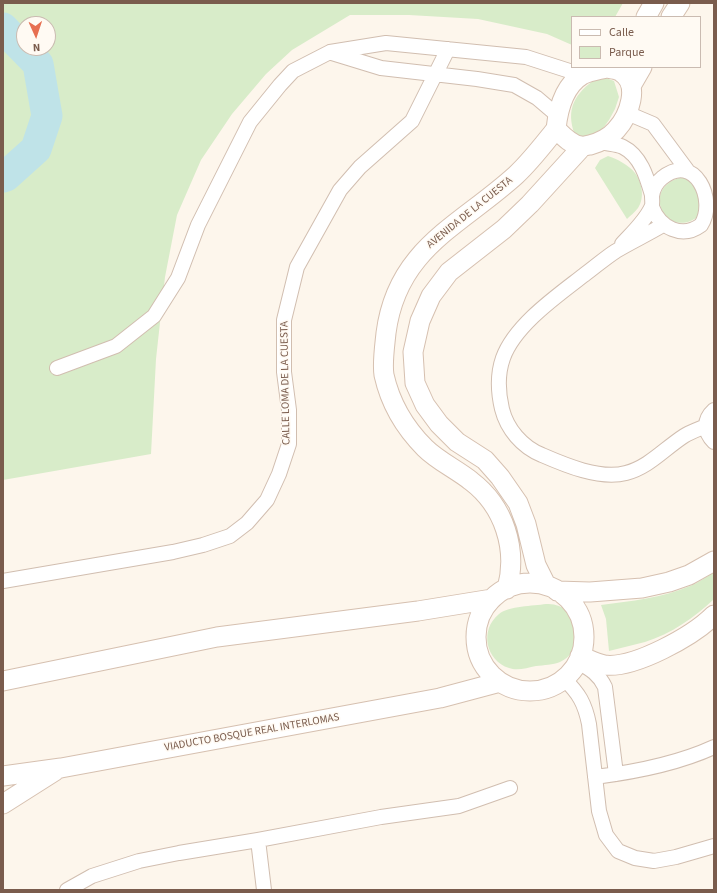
<!DOCTYPE html>
<style>
body{margin:0}
#map{position:relative;width:717px;height:893px;overflow:hidden;background:#fdf6ec;font-family:"Source Sans 3",sans-serif}
canvas{display:block}
.frame{position:absolute;inset:0;border:4px solid #7a5c4d;pointer-events:none}
.legend{position:absolute;left:571px;top:16px;width:130px;height:52px;box-sizing:border-box;background:#fffaf3;border:1px solid #cabbb1;margin:0;padding:5px 7px;list-style:none;font-size:12px;color:#7a5c4d}
.legend li{display:flex;align-items:center;gap:8px;height:20px}
.legend b{width:20px;border:1px solid #cabbb1}
.north{position:absolute;left:16px;top:16px;width:40px;height:40px;box-sizing:border-box;background:#fffaf3;border:1px solid #cabbb1;border-radius:50%;rotate:177deg;font-size:11px;font-weight:700;line-height:16px;text-align:center;color:#7a5c4d}
.north::after{content:'';display:block;margin:auto;width:14px;height:18px;background:#e76f51;clip-path:polygon(50% 0,100% 100%,50% 72%,0 100%)}
</style>
<div id="map">
<canvas width="717" height="893"></canvas>
<div class="frame"></div>
<ul class="legend">
<li><b style="height:5px;background:#fff"></b>Calle</li>
<li><b style="height:11px;background:#d8ecc9"></b>Parque</li>
</ul>
<div class="north">N</div>
</div>
<script>
const context = document.querySelector('canvas').getContext('2d');
context.lineJoin = 'round';
function fillPath(path, color) { context.fillStyle = color; context.fill(path, 'evenodd'); }
function strokePath(path, color, width, dash) { context.strokeStyle = color; context.lineWidth = width; context.lineCap = dash ? 'butt' : 'round'; context.setLineDash(dash || []); context.stroke(path); }
function drawText(font, color, halo, rows, align = 'center') {
  context.font = font + ' "Source Sans 3",sans-serif'; context.lineWidth = 3; context.setLineDash([]); context.textBaseline = 'middle'; context.strokeStyle = halo; context.fillStyle = color; for (const [text, x, y, turn = 0] of rows) {
    context.save(); context.translate(x, y); context.rotate((+turn || 0) * Math.PI / 180); context.textAlign = isNaN(turn) ? turn : align; if (halo) context.strokeText(text, 0, 0); context.fillText(text, 0, 0); context.restore();
  }
}
const green = new Path2D(`
 M3,3h620l-8,14h-43v28l-25,-11 -69,-15 -69,-4h-59l-58,35 -26,24 -34,40 -31,46 -24,55 -12,62 -9,82 -5,95 -148,26zM24,24h24v24h-24z
 M597,78h9l8,3 5,16 -4,12 -6,11 -8,11 -18,8 -8,-4c-10,-26 0,-42 22,-57z
 M608,156c9,3 21,9 27,17 7,9 10,25 3,35 -3,4 -8,8 -11,11l-32,-51 5,-8z
 M679,178h7l17,12 -4,26c-32,25 -59,-26 -20,-38z
 M714,572v27c-19,18 -43,35 -69,43 -12,3 -24,6 -36,9l-3,-32 -5,-14c30,-4 61,-7 89,-19 8,-3 16,-9 24,-14z
 M546,604c7,0 14,1 20,6 16,14 15,43 -6,52 -7,3 -16,3 -24,4 -9,2 -19,5 -27,2 -23,-7 -30,-38 -10,-54 10,-8 34,-8 47,-10z`);
const river = new Path2D(`
 M3,28l35,36 9,52 -11,33 -30,27 -3,1`);
const street = new Path2D(`
 M332,53l49,15 96,11 37,6 23,13 20,17
 M627,113l26,11 34,46
 M601,142c7,2 16,2 22,5 18,9 24,31 29,48
 M663,225c-15,9 -32,17 -47,26 -11,7 -21,16 -32,24 -27,21 -69,50 -81,83 -6,17 -5,34 -1,51 5,20 20,38 40,46 23,10 58,25 84,18 23,-6 38,-24 58,-37 6,-4 15,-7 22,-10
 M622,244c10,-11 23,-23 29,-36 2,-3 1,-8 1,-12 1,-7 5,-14 10,-18 33,-27 55,23 39,47 -19,14 -41,3 -49,-18
 M57,368l59,-22 38,-30 24,-38 20,-53 52,-103 30,-37 13,-14 37,-19 56,-9 140,14 56,18
 M714,410c-11,10 -10,22 0,32
 M3,581l170,-29 30,-7 27,-9 17,-13 20,-23 12,-26 10,-30v-34l-5,-38v-52l13,-53 43,-77 20,-23 52,-46 36,-72
 M578,662c12,7 21,12 27,25l11,87
 M564,679c15,14 21,25 25,45l10,87 7,24 12,16 17,7 19,3 22,-4 38,-11
 M595,777c40,-5 82,-13 119,-30
 M258,840l6,50
 M67,890l25,-14 47,-15 40,-8 79,-13 123,-23 78,-11 51,-18`);
const secondary = new Path2D(`
 M646,17l8,-14
 M671,17l9,-14
 M606,68c5,1 11,1 15,4 20,12 8,44 -5,58 -7,8 -15,12 -26,15 -3,0 -6,2 -9,1 -10,-1 -18,-10 -25,-17 2,-19 8,-43 26,-54 7,-4 16,-5 24,-7z
 M631,86l11,-19
 M476 637a54 54 0 1 1 108 0a54 54 0 1 1-108 0Z
 M546,585l-10,-20 -10,-41 -8,-21 -18,-26 -15,-17 -28,-18 -18,-18 -14,-19 -10,-22 -2,-31 7,-31 11,-25 18,-24 55,-43 26,-25 52,-57
 M507,589c11,-40 -3,-83 -36,-108 -15,-12 -33,-20 -46,-33 -20,-20 -35,-46 -41,-73 -2,-12 1,-31 2,-42 11,-85 74,-107 130,-158 15,-14 27,-30 40,-46
 M557,591l33,1 52,-4 27,-6 20,-7 25,-14
 M580,656c8,3 16,7 24,9 30,4 89,-29 110,-50
 M3,681l214,-44 201,-26 74,-12
 M3,776l58,-8 379,-70 60,-16
 M3,804l52,-33`);
const streetNames = [
 ["AVENIDA DE LA CUESTA",470,213,-39],
 ["CALLE LOMA DE LA CUESTA",286,383,-91],
 ["VIADUCTO BOSQUE REAL INTERLOMAS",252,733,-10]
];
fillPath(green, '#d8ecc9');
strokePath(river, '#bfe3e8', 31);
strokePath(street, '#d1beb0', 16);
strokePath(secondary, '#d6c0b0', 21);
strokePath(street, '#fff', 14);
strokePath(secondary, '#fff', 19);
drawText('11px', '#7a5c4d', '#fffaf3', streetNames);
</script>
